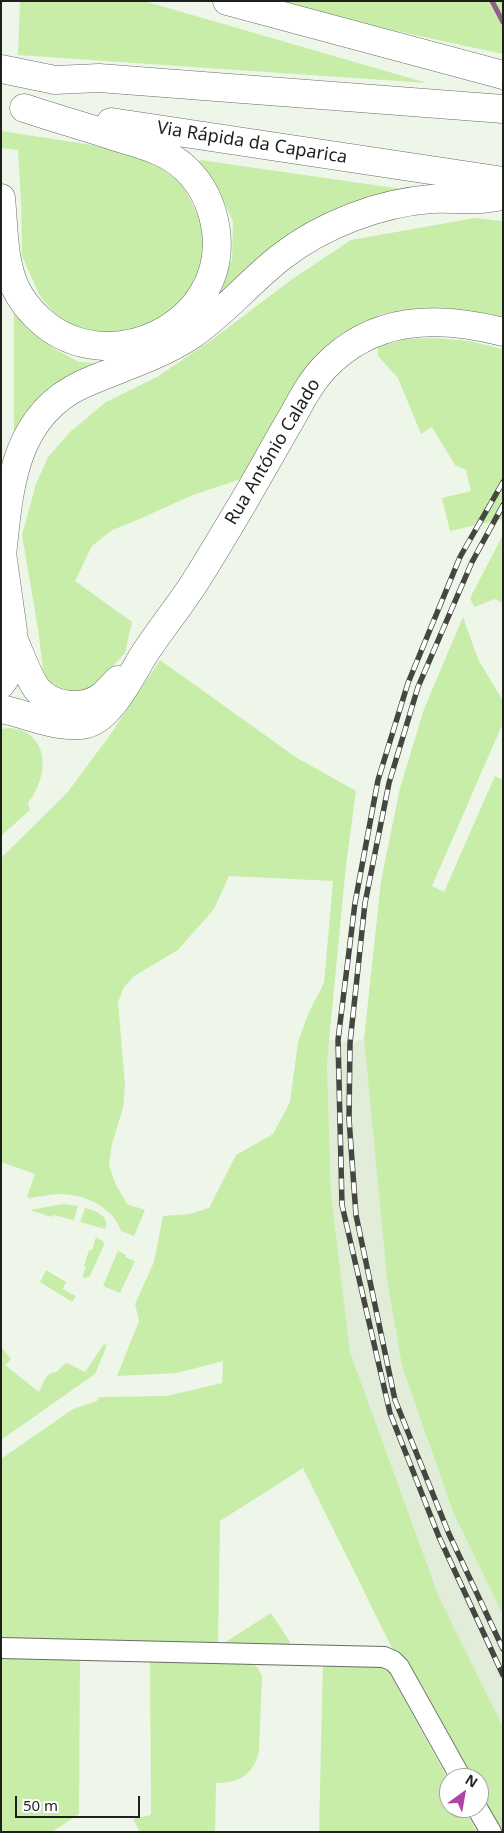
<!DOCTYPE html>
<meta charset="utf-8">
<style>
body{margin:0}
#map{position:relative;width:504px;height:1833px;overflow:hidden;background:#eef6e9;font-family:"Noto Sans",sans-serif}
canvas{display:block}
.frame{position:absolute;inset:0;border:2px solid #1d201b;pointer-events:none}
.north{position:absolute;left:439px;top:1768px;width:50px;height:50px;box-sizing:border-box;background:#fff;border:1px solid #a5a6a4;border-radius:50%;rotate:32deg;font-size:14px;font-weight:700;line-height:20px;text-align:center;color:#1d201b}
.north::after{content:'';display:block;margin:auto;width:18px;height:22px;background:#b145a5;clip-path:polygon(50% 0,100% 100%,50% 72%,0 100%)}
.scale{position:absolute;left:15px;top:1796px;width:125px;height:22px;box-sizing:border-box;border:2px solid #1d201b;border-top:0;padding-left:6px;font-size:15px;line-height:18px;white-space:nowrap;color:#1d201b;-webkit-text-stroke:4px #fff;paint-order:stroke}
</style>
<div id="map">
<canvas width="504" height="1833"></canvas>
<div class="frame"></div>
<div class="north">N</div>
<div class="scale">50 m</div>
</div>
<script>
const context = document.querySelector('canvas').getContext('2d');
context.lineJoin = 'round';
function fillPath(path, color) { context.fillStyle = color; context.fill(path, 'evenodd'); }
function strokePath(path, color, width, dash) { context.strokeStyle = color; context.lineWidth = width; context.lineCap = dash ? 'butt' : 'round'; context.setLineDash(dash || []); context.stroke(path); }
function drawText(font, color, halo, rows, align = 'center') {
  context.font = font + ' "Noto Sans",sans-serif'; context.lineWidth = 4.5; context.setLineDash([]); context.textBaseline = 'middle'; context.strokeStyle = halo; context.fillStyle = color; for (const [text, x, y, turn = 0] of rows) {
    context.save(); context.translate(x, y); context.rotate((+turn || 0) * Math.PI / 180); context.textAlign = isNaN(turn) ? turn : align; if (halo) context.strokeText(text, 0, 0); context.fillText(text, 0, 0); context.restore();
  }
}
const built = new Path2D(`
 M364,1039l23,240 15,87 51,146 50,103v112l-64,-130 -89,-245 -19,-159 -4,-131 2,-22 21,3z`);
const green = new Path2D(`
 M20,1h124l283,82 -409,-28z
 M260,1h243v53l-236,-51z
 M1,131l91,14 55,13 34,25 21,39 4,41 -17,34 -45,34 -48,3 -33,-10 -23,-28 -18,-40 -1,-56 -3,-50 -17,-2z
 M200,160l223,32 -66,18 -141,94 16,-45 1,-37 -12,-27 -25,-29z
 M475,218l28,3v100l-50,-9 -72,2 -45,24 -36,40 -59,101 -48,16 -65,29 -16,6 -20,16 -17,35 57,41 -7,31 -38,41h-21l-22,-17 -6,-48 -16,-94 14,-51 12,-27 22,-25 36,-30 51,-25 56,-38 78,-59 60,-40z
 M14,311l39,37 26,14 38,2 -103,73z
 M435,338l34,3 34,8v170l-53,12 -8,-33 29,-7 -5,-21 -11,-5 -23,-38 -11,7 -23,-56 -20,-22v-9l27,-8z
 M503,535v68l-8,-4 -21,8 -4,-9z
 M463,617l15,42 25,42v22l-71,163 12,6 51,-116 8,4v835l-50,-103 -51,-146 -15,-87 -23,-240 17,-158 19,-93 24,-79z
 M160,660l137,98 59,33 -10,74 -19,197 4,131 19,159 89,245 64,130v105h-2l-22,-41v-13h-11l-77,-132 -88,-178 -83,53 -2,124 -217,-5v-181l72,-50 24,-8 2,-4 68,-1 55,-13 1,-22 -46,12 -60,3 22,-55 -4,-17 19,-42 9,-46 27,-2 19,-6 27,-53 37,-21 17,-32 8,-60 11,-30 15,-29 9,-102 -104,-5 -15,33 -36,41 -44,26 -10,11 -6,15 7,83 -2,23 -11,36 -3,22 7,19 11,19 18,6 -11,26 -13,-5c-7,-23 -36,-37 -60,-37 -11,0 -22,3 -32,4l-2,-1 8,-23 -34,-12v-304l66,-65 43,-58z
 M10,728c41,4 39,49 18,75l2,7 -29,26v-107z
 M63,1204l15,2 -4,14 -21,-5 -1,2 -22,-7z
 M85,1208c10,2 26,9 20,21l-25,-7z
 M96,1237l7,4 1,4 -14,31 -4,2 -4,-1 4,-10 -2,-1 5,-16h3z
 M118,1251l8,4 -1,2 10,4 -15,32 -17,-7z
 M46,1270l20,12 -3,7 13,7 -4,6 -32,-20z
 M104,1344l3,1 -12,29 -94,66v-93l10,12 -6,6 34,27c5,-9 6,-20 18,-20l7,-8 4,-1 17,9z
 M271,1613l19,29 -4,5 -65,-2z
 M1,1656l79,1 -1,157 -27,18h-51z
 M150,1658l101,4 7,6 4,8 -3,75c-5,23 -19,32 -43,32l-1,49h-75l-7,-13 18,-4z
 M323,1662l62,2 64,117v27h15l13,24h-158z`);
const stream = new Path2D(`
 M492,1l11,21`);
const street = new Path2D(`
 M1,1648l383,9 9,4 6,6 62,111
 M477,1808l14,24`);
const secondary = new Path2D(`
 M1,546l12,85
 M14,640c6,14 14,37 23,49 15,18 45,21 64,8 6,-5 11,-11 17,-17
 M1,684c11,-14 15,-31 12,-49
 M1,709c26,5 59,21 85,15 24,-5 45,-48 57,-68 16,-25 36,-49 52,-74 17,-27 33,-54 49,-81 16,-27 31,-55 47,-82 10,-18 19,-36 33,-51 49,-52 113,-53 179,-36`);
const highway = new Path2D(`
 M227,1l276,74
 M1,69l54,11 44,-2 404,31
 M111,122l392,59
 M1,198c3,30 2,62 14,89 6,13 15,24 25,33 68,62 188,5 176,-89 -3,-23 -13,-46 -31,-63 -21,-20 -51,-25 -78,-34 -28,-9 -56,-17 -83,-26
 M2,556c7,-67 11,-140 81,-172 36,-16 73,-26 107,-48 33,-22 59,-54 91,-79 41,-32 98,-54 150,-58 15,-1 30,1 46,0 8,0 17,-2 26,-3`);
const rail = new Path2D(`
 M503,482l-43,75 -52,126 -30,97 -23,123 -17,137 4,165 48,208 49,124 64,138
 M503,505l-31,57 -54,125 -29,96 -24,120 -15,140 -1,76 7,96 39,185 54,134 54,115`);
const streetNames = [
 ["Via Rápida da Caparica",252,143,9],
 ["Rua António Calado",273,452,-59]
];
fillPath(built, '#e1ecd9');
fillPath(green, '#c7eda9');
strokePath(stream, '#905f88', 5);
strokePath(street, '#676e63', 22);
strokePath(secondary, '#676e63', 29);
strokePath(highway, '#676e63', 29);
strokePath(street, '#fff', 20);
strokePath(secondary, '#fff', 28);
strokePath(highway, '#fff', 28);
strokePath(rail, '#434740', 5.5);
strokePath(rail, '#fff', 4, [11]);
drawText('18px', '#1d201b', '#fff', streetNames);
</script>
